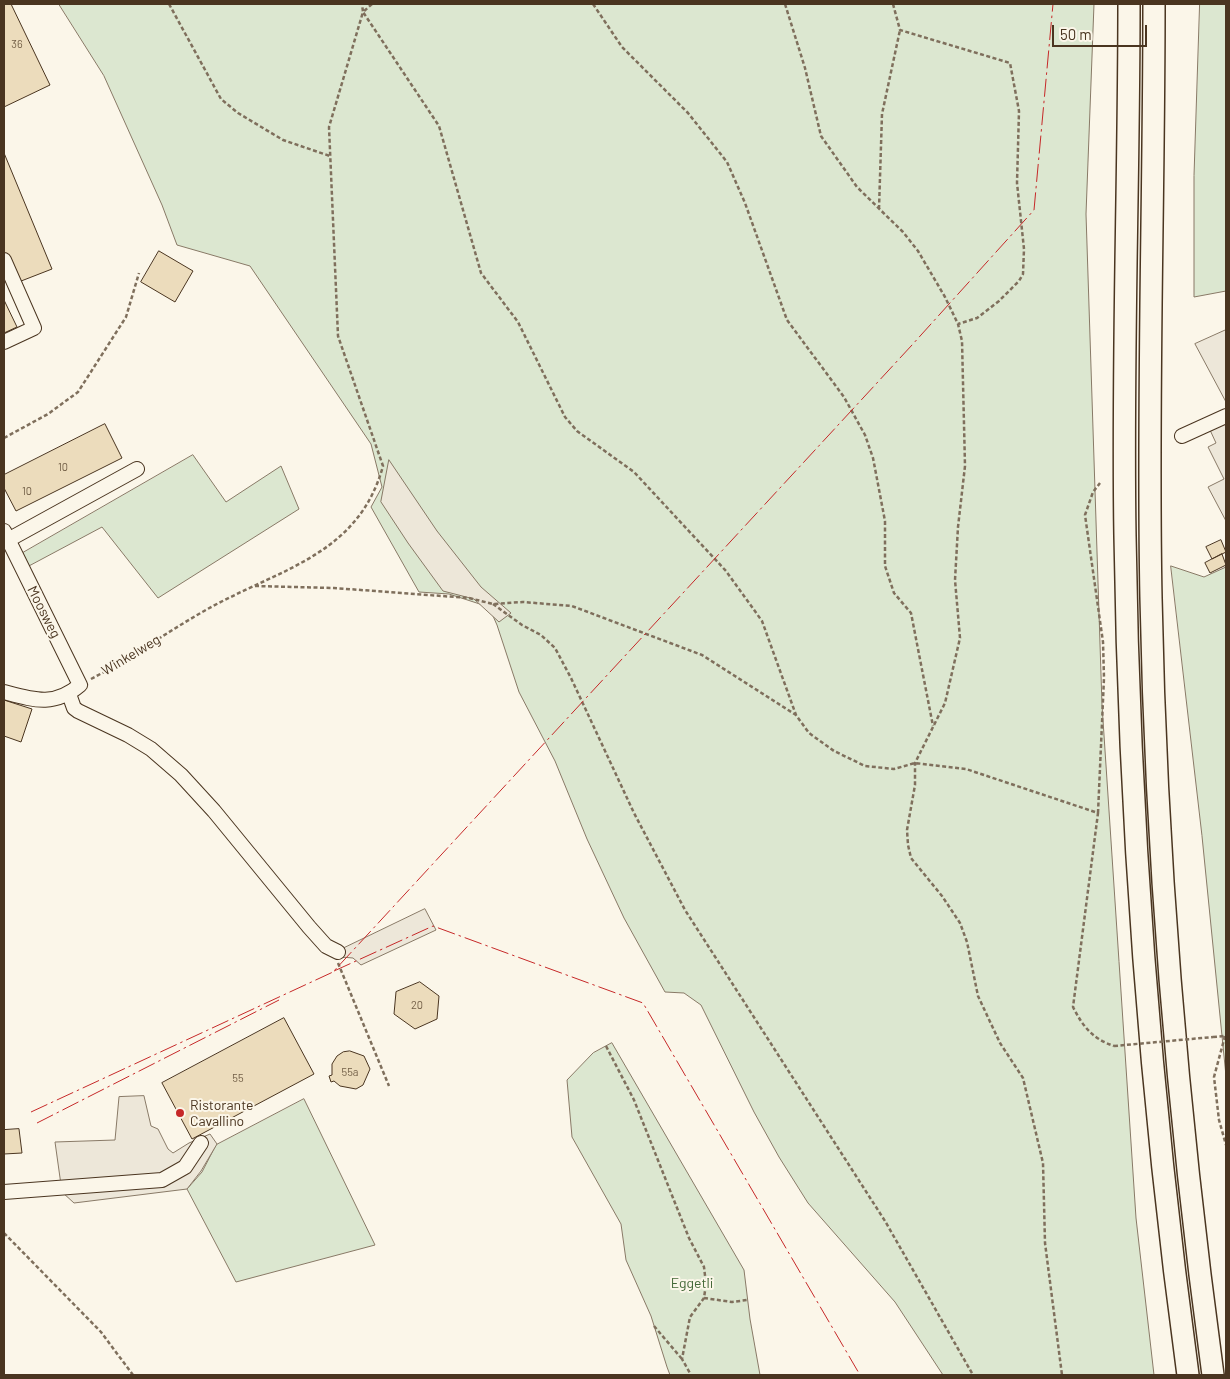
<!DOCTYPE html>
<style>
body{margin:0}
#map{position:relative;width:1230px;height:1379px;overflow:hidden;background:#fbf6e9;font-family:Barlow,sans-serif}
canvas{display:block}
.frame{position:absolute;inset:0;border:5px solid #4a3520;pointer-events:none}
.scale{position:absolute;left:1052px;top:25px;width:95px;height:22px;box-sizing:border-box;border:2px solid #4a3520;border-top:0;padding-left:6px;font-size:15px;line-height:18px;white-space:nowrap;color:#4a3520;-webkit-text-stroke:4px #fbf6e9;paint-order:stroke}
</style>
<div id="map">
<canvas width="1230" height="1379"></canvas>
<div class="frame"></div>
<div class="scale">50 m</div>
</div>
<script>
const context = document.querySelector('canvas').getContext('2d');
context.lineJoin = 'round';
function fillPath(path, color) { context.fillStyle = color; context.fill(path, 'evenodd'); }
function strokePath(path, color, width, dash) { context.strokeStyle = color; context.lineWidth = width; context.lineCap = dash ? 'butt' : 'round'; context.setLineDash(dash || []); context.stroke(path); }
function drawText(font, color, halo, rows, align = 'center') {
  context.font = font + ' Barlow,sans-serif'; context.lineWidth = 4; context.setLineDash([]); context.textBaseline = 'middle'; context.strokeStyle = halo; context.fillStyle = color; for (const [text, x, y, turn = 0] of rows) {
    context.save(); context.translate(x, y); context.rotate((+turn || 0) * Math.PI / 180); context.textAlign = isNaN(turn) ? turn : align; if (halo) context.strokeText(text, 0, 0); context.fillText(text, 0, 0); context.restore();
  }
}
const green = new Path2D(`
 M59,4h1035l-8,210 16,491 34,513 18,157h-211l-48,-73 -87,-99 -29,-46 -25,-45 -53,-107 -17,-12 -19,-1 -41,-74 -37,-79 -32,-78 -36,-69 -22,-67 -8,-18 -40,-13 -30,-2 -48,-85 11,-20 -11,-43 -121,-178 -73,-21 -15,-40 -58,-129z
 M1200,4h26v287l-32,6v-121z
 M193,455l33,47 55,-36 18,43 -141,89 -56,-71 -75,40 -6,-13z
 M1171,566l33,11 22,-10v509l-24,-240z
 M612,1043l132,227 6,49 10,56h-90l-3,-8 -16,-51 -25,-56 -5,-36 -49,-87 -5,-57 26,-27z
 M304,1099l71,146 -139,37 -49,-93 15,-17 14,-27z`);
const parking = new Path2D(`
 M1226,330v72l-31,-58z
 M1226,422v99l-18,-34 16,-8 -16,-32 8,-4 -6,-13z
 M389,460l48,71 44,56 30,26 -12,9 -25,-23 -31,-8 -35,-48 -27,-41z
 M425,909l11,21 -75,35 -8,-7 -12,-1 3,-9z
 M144,1096l7,30 7,3 10,20 5,4 16,-10 21,-9 7,10 -16,27 -14,18 -113,14 -12,-11 -7,-50 60,-2 4,-43z`);
const building = new Path2D(`
 M4,4h7l39,81 -46,22z
 M4,153l48,116 -36,14 -12,-31z
 M159,251l34,20 -18,31 -34,-20z
 M4,300l13,27 -13,6z
 M105,424l17,34 -106,53 -12,-23v-13z
 M1221,540l5,12 -14,7 -6,-12z
 M1222,554l4,11 -16,8 -5,-10z
 M4,700l28,9 -11,33 -17,-6z
 M420,982l19,14 -2,23 -22,10 -21,-15 2,-22z
 M284,1018l30,56 -122,65 -30,-56z
 M350,1051l14,5 6,13 -7,16 -7,4 -16,-3 -6,-5 -3,1 -2,-6 3,-1v-11l5,-8 6,-4z
 M19,1129l3,24 -18,1v-24z`);
const path = new Path2D(`
 M169,4l52,95 17,14 45,27 47,16
 M372,4l-9,8 76,114 42,147 37,49 47,95 12,14 57,41 92,99 36,50 34,94 13,18 25,18 31,15 29,3 21,-6 51,6 132,44 -25,194c10,20 20,32 41,39
 M593,4l29,43 66,66 39,49 18,41 42,117 57,77 21,38 8,23 12,63v45l9,27 17,20 22,113
 M785,4l20,64 16,68 36,51 46,45 15,19 27,46 13,27 4,17 3,125 -7,61 -3,53 5,58 -15,65 -30,60v22l-8,45 1,15 3,13 31,38 18,27 7,19 11,54 22,47 23,35 20,85 2,80 17,132
 M893,4l7,26 110,33 9,48 -2,72 7,66 -1,25 -4,7 -20,20 -22,17 -19,6
 M879,209l3,-95 18,-84
 M4,438l44,-24 30,-22 48,-75 13,-44
 M255,586l79,2 135,10 24,6 30,-2 49,4 130,49 94,60
 M493,604l29,21 19,10 14,13 16,30 63,135 51,97 200,311 88,154
 M91,679c42,-22 80,-50 122,-73 71,-38 146,-53 170,-140l-45,-130 -9,-209 34,-115 -1,-8
 M1098,813l6,-135 -1,-36 -18,-127 8,-23 7,-9
 M338,963l51,123
 M1225,1036l-11,41 5,43 7,25
 M1213,1037l11,-1
 M606,1046l28,54 55,138 15,29 2,17 -2,14 -14,19 -8,42 9,16
 M4,1233l97,99 32,43
 M704,1298l28,4 15,-2
 M654,1326l28,33`);
const minor = new Path2D(`
 M4,260l30,68 -30,14
 M1182,436l44,-20
 M4,531l76,154c-26,22 -46,15 -76,7
 M8,540l129,-71
 M69,694l5,14 4,3 50,24 23,14 30,26 33,36 95,116 17,19 12,6
 M4,1192l158,-12 23,-13 16,-24`);
const highway = new Path2D(`
 M1129,4c0,177 -7,354 -4,532 4,281 25,561 63,839
 M1154,4c0,198 -7,396 -3,594 5,260 27,520 62,777`);
const pathBridge = new Path2D(`
 M1114,1046l99,-9`);
const power = new Path2D(`
 M334,971l99,-45 210,77 217,372
 M31,1112l302,-140 579,-627 122,-135 19,-206
 M37,1123l242,-123`);
const markers = [
 [180,1113,5,"#c62828"]
];
const numberNames = [
 ["36",17,44],
 ["10",63,467],
 ["10",27,491],
 ["20",417,1005],
 ["55a",350,1072],
 ["55",238,1078]
];
const streetNames = [
 ["Moosweg",44,612,63],
 ["Winkelweg",131,655,-31]
];
const poiNames = [
 ["Ristorante",190,1105],
 ["Cavallino",190,1121]
];
const parkNames = [
 ["Eggetli",692,1283]
];
fillPath(green, '#dce7d0');
strokePath(green, '#887966', 1);
fillPath(parking, '#ede7d9');
strokePath(parking, '#887966', 1);
fillPath(building, '#ecdcbc');
strokePath(building, '#4a3520', 1);
strokePath(minor, '#4a3520', 16);
strokePath(highway, '#4a3520', 24);
strokePath(path, '#7f6f5c', 2.5, [4, 2.5]);
strokePath(minor, '#fbf6e9', 14);
strokePath(highway, '#fbf6e9', 21);
strokePath(pathBridge, '#7f6f5c', 2.5, [4, 2.5]);
strokePath(power, '#c62828', 1, [18, 4, 2.5, 4]);
for (const [x, y, r, color] of markers) { const dot = new Path2D(); dot.arc(x, y, r, 0, 2 * Math.PI); context.fillStyle = color; context.fill(dot); strokePath(dot, '#fbf6e9', 2); }
drawText('11px', '#725f47', null, numberNames);
drawText('14px', '#4a3520', '#fbf6e9', streetNames);
drawText('14px', '#4a3520', '#fbf6e9', poiNames, 'left');
drawText('14px', '#436837', '#fbf6e9', parkNames);
</script>
